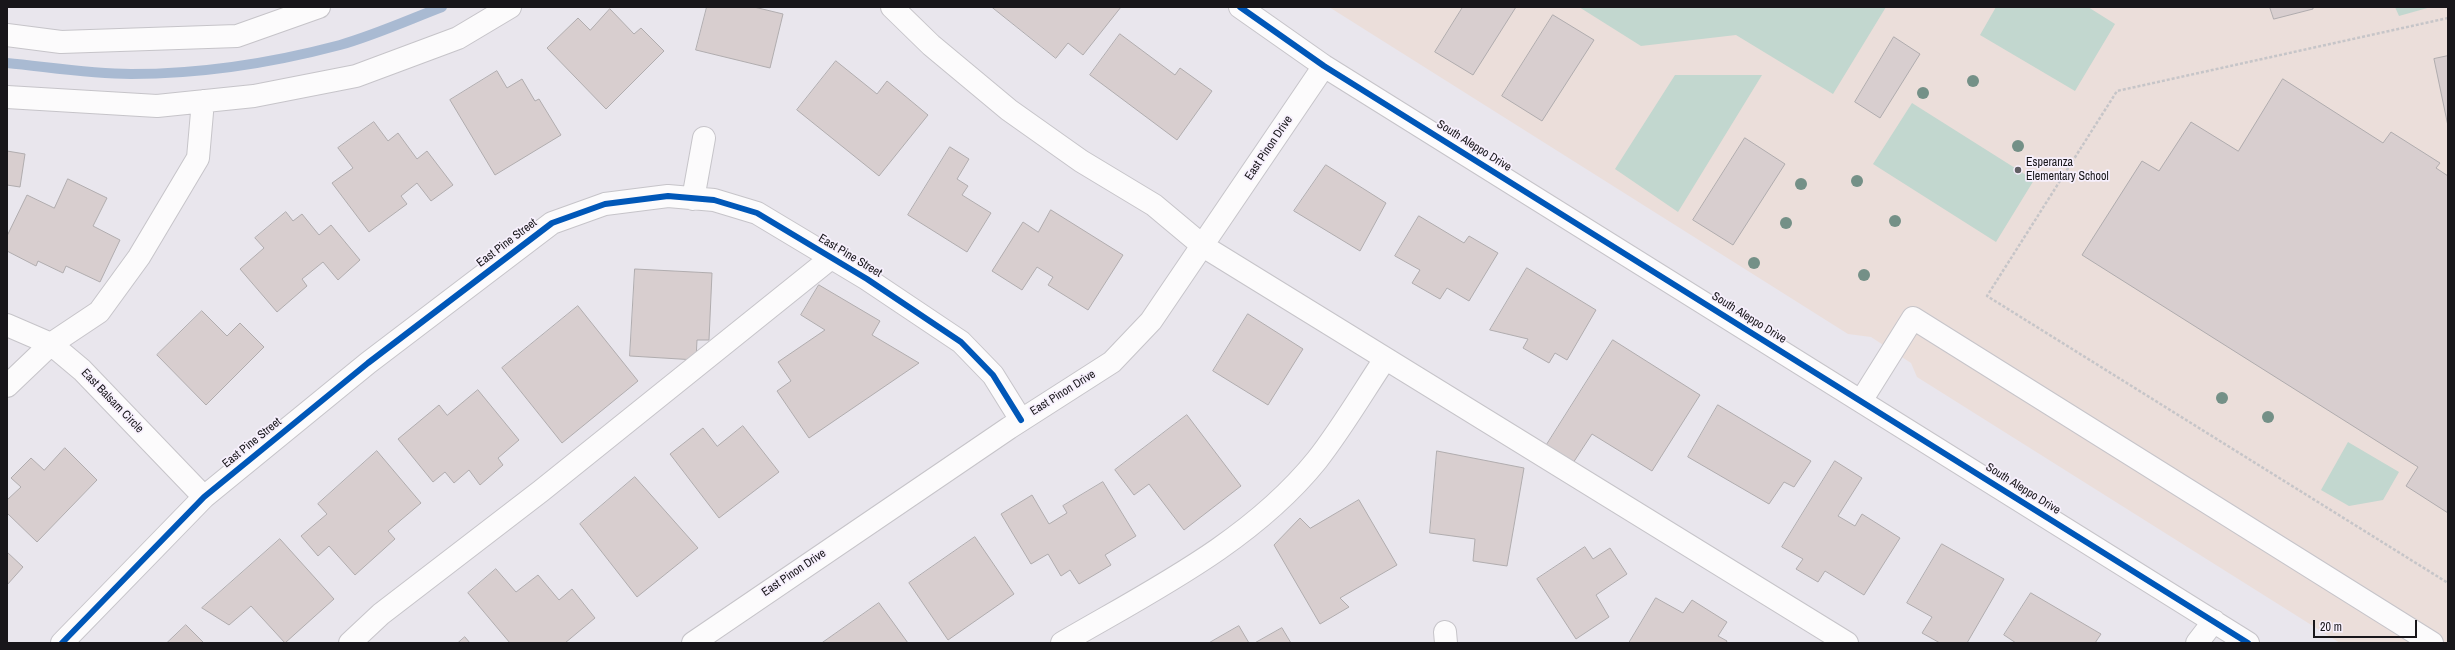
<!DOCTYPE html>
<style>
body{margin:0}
#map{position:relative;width:2455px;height:650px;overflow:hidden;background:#e9e6ed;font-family:"Archivo Narrow",sans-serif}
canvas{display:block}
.frame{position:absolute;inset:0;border:8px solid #18161a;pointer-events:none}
.scale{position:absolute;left:2313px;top:620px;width:104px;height:18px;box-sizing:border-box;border:2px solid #18161a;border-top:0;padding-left:5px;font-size:12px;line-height:14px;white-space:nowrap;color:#18161a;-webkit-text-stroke:3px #f7f0fd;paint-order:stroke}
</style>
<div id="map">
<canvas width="2455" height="650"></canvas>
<div class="frame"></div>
<div class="scale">20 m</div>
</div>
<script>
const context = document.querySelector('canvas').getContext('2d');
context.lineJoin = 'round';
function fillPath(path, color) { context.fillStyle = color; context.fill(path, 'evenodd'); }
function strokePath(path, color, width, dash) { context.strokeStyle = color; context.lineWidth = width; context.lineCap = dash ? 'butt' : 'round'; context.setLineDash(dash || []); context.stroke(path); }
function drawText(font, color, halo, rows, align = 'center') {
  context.font = font + ' "Archivo Narrow",sans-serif'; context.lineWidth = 3.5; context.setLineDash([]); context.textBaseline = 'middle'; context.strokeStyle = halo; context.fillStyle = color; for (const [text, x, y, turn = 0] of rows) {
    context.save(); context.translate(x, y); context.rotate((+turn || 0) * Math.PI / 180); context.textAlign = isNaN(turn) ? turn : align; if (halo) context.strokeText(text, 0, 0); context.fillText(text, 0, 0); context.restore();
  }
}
const education = new Path2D(`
 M1329,7h1119v636h-108l-423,-266 -6,-14 -40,-26 -23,-3z`);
const green = new Path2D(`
 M1579,7h307l-53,87 -97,-59 -95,11z
 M1996,7h92l27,17 -40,67 -95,-56z
 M2395,7h36l-32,9z
 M1675,75h87l-84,137 -63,-43z
 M1912,103l122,77 -38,62 -123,-78z
 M2348,442l51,30 -16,28 -34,6 -28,-16z`);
const stream = new Path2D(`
 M7,63c41,4 83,11 124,11 69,0 141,-11 209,-29 35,-10 68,-25 102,-38`);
const building = new Path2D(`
 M707,7h47l29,7 -13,54 -74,-18z
 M992,7h129l-38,48 -15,-12 -12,15z
 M1463,7h53l-43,68 -38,-23z
 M2270,7h43v2l-39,10z
 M610,9l24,25 7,-6 23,23 -58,58 -59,-61 31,-30 12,12z
 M1553,15l41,25 -52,81 -40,-25z
 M1120,34l55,41 5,-7 32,23 -35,49 -87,-65z
 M1894,37l26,17 -40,64 -25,-16z
 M2448,56v70l-14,-67z
 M836,61l41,33 10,-13 41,34 -49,61 -82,-66z
 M497,71l10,17 15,-9 13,22 4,-2 22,36 -66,40 -45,-75z
 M2283,79l100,64 8,-11 49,31 -4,5 12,8v337l-42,-27 12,-19 -336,-212 60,-94 17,10 32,-49 47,29z
 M374,122l14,19 10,-8 19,26 10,-8 26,34 -22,16 -14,-18 -16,13 6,8 -38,28 -37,-49 21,-15 -15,-20z
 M1745,138l40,26 -52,81 -40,-25z
 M950,147l19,12 -12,20 11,7 -6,9 29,18 -24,39 -59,-37z
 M7,151l18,3 -5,33 -13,-2z
 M1326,165l60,38 -26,48 -66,-40z
 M68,179l39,19 -14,28 27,14 -20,42 -34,-16 -3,7 -25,-12 -2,5 -29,-15v-15l20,-41 27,13z
 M1051,210l72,45 -35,55 -40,-25 5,-8 -16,-10 -15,23 -30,-19 31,-49 15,10z
 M286,212l7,9 9,-7 17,21 12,-10 29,35 -22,20 -15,-18 -21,17 5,7 -30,26 -37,-43 24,-21 -9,-10z
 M1419,216l45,27 5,-7 29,17 -29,48 -22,-13 -7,11 -28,-16 8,-13 -25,-14z
 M1527,268l69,42 -29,50 -12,-7 -6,10 -26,-15 5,-9 -38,-9z
 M635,269l77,4 -3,67h-12l-1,20 -66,-4z
 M819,285l61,36 -8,14 47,28 -110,75 -32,-47 14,-10 -13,-19 47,-32 -24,-15z
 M578,306l60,75 -76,62 -60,-75z
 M202,311l25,25 13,-13 24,24 -58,58 -49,-50z
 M1248,314l55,35 -35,56 -55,-34z
 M1613,340l87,55 -48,76 -60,-37 -19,29 -27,-17z
 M478,390l41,50 -21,18 5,7 -23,20 -11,-15 -15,13 -9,-11 -12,10 -35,-43 41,-34 8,10z
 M1718,405l93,56 -17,26 -10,-5 -15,22 -81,-47z
 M1187,415l54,71 -57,44 -35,-46 -15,11 -19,-25z
 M743,426l36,46 -60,46 -49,-64 33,-26 14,18z
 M65,448l32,32 -60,62 -30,-29v-13l14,-13 -10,-9 20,-20 13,12z
 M377,451l44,52 -33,28 7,8 -40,36 -26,-29 -11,10 -17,-20 26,-22 -9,-10z
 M1437,451l87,17 -17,98 -34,-5 2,-22 -45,-6z
 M1835,461l27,17 -24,38 17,10 7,-12 38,24 -36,57 -39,-24 -7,11 -22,-13 7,-10 -21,-12z
 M635,477l63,71 -61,49 -57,-73z
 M1103,482l33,54 -31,19 6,10 -32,19 -9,-14 -9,6 -13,-22 -17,10 -30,-50 31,-19 17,29 18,-11 -4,-7z
 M1359,500l38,65 -57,33 9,9 -29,17 -46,-79 26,-27 10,10z
 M975,537l39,57 -66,46 -39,-57z
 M280,539l54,60 -49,44 -34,-37 -22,19 -27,-17z
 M1942,544l62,35 -37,64h-27l-18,-10 10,-16 -25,-14z
 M1585,547l8,12 17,-11 17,26 -31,21 13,22 -33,22 -39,-60z
 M7,552l16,15 -16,18z
 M496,569l20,23 22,-17 21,25 13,-11 23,29 -30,25h-55l-42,-50z
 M2031,593l70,41 -6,9h-79l-12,-8z
 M1656,598l27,15 9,-13 35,22 -9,14 9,5 -1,2h-97z
 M879,603l29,40h-86z
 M186,625l18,18h-37z
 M1239,626l10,17h-40z
 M1282,628l9,15h-36z
 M465,637l5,6h-12z`);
const path = new Path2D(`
 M2448,18l-331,73 -130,205 461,287`);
const minor = new Path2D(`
 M892,7l39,38 78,65 72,51 73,44 49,41 644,397
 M1240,7l84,59 924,577
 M7,35l54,7 176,-6 82,-29
 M7,97l150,9 97,-10 102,-20 102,-38 52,-31
 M693,199l11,-61
 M7,325l44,19 31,26 122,127
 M7,386l44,-42 48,-32 40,-55 59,-99 5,-57
 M1861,401l52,-83 519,325
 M1445,632l1,11
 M62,643l142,-146 164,-134 184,-140 53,-19 63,-8 46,4 43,13 110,66 94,63 32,33 28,45
 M350,643l31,-29 160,-123 290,-233
 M693,643l316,-215 103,-66 39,-41 173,-255
 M1062,643c89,-52 189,-101 255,-183 25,-32 46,-68 68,-101
 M2197,643l17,-22`);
const cycleway = new Path2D(`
 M1240,7l84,59 924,577
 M62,643l142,-146 164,-134 184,-140 53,-19 63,-8 46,4 43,13 110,66 94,63 32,33 28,45`);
const trees = [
 [1973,81],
 [1923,93],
 [2018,146],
 [1857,181],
 [1801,184],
 [1895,221],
 [1786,223],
 [1754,263],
 [1864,275],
 [2222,398],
 [2268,417]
];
const markers = [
 [2018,170,4,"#615f64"]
];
const streetNames = [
 ["South Aleppo Drive",1474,146,32],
 ["East Pinon Drive",1269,148,-56],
 ["East Pine Street",507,243,-37],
 ["East Pine Street",850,256,31],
 ["South Aleppo Drive",1749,318,32],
 ["East Pinon Drive",1063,393,-32],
 ["East Balsam Circle",112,401,46],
 ["East Pine Street",252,443,-39],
 ["South Aleppo Drive",2023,489,32],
 ["East Pinon Drive",794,573,-34]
];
const poiNames = [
 ["Esperanza",2026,163],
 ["Elementary School",2026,177]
];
fillPath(education, '#ebdeda');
fillPath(green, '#c2d7cf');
strokePath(stream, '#a9bad2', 10);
fillPath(building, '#d8cecf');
strokePath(building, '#b0acae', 1);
strokePath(minor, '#c6c4c9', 24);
strokePath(path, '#c6c5c8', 2.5, [3, 2]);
strokePath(minor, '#fcfbfc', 22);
strokePath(cycleway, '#0057b8', 6);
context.fillStyle = '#749087';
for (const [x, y] of trees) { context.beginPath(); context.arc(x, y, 6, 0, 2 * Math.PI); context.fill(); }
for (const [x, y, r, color] of markers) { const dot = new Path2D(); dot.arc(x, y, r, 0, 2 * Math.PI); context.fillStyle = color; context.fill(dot); strokePath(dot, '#f7f0fd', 1.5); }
drawText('12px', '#18161a', '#f7f0fd', streetNames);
drawText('12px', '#18161a', '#f7f0fd', poiNames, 'left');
</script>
